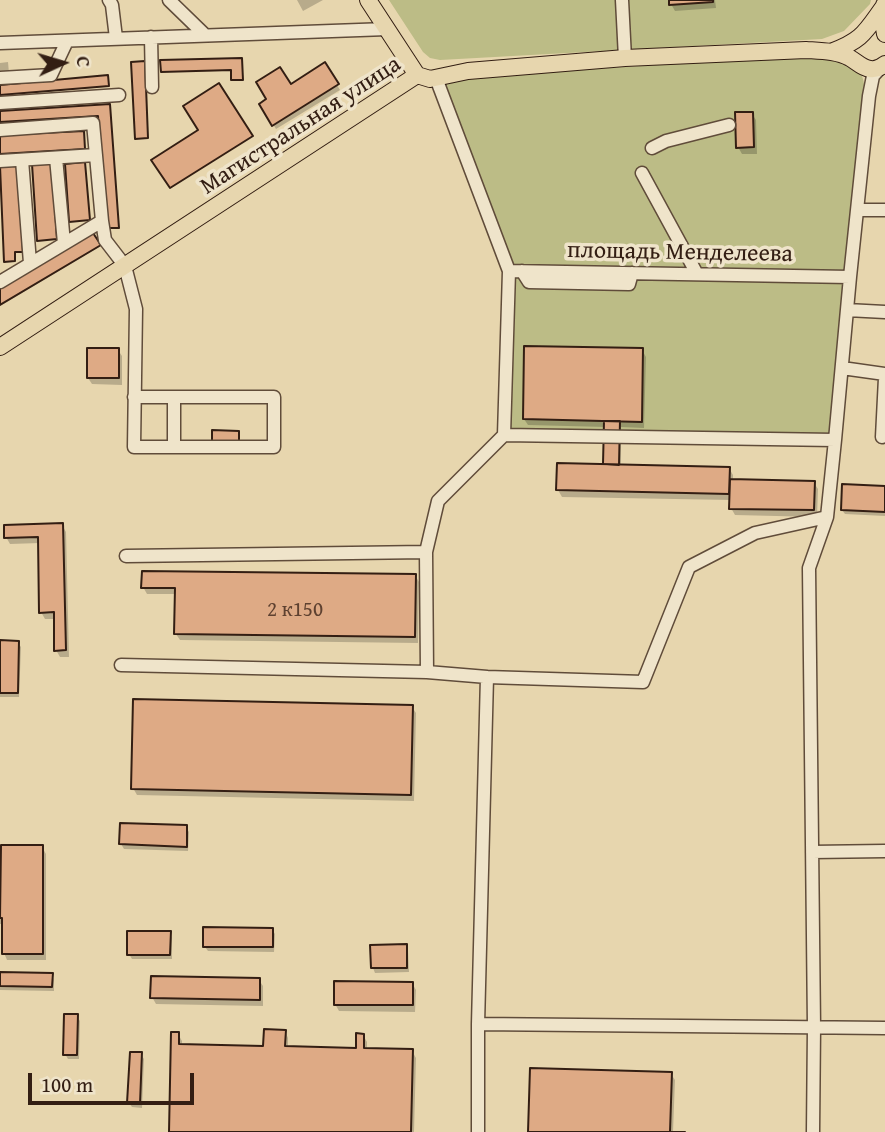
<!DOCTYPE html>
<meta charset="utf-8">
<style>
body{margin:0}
#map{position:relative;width:885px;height:1132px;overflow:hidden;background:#e7d6ae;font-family:"Gentium Book Plus",serif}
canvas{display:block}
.north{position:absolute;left:28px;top:28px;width:70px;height:70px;-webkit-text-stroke:5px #efe4ca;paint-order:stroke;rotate:86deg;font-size:19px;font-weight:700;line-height:28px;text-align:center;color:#331e13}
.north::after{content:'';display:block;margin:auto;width:24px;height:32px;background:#331e13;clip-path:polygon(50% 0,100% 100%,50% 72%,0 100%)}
.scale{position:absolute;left:28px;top:1073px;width:166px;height:32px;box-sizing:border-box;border:4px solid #331e13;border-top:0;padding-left:9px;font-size:21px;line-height:24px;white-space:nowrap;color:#331e13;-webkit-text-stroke:5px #efe4ca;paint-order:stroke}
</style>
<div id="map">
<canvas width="885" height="1132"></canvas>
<div class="north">С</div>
<div class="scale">100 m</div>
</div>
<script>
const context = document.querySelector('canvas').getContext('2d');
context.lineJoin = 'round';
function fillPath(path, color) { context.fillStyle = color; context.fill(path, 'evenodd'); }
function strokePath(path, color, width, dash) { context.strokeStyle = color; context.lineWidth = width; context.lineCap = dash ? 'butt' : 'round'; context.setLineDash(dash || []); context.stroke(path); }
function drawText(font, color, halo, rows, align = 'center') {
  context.font = font + ' "Gentium Book Plus",serif'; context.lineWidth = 7; context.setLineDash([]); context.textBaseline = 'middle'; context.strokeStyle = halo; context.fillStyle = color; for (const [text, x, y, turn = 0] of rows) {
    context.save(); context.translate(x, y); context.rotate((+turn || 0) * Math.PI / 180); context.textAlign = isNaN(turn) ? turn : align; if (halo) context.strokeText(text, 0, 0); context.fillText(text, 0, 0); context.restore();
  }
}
const green = new Path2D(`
 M389,0h482l-1,4 -26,27 -22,8 -382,21 -10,-2 -7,-6z
 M827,54c29,13 35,7 39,42l-31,344 -330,-5 4,-164 -72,-192z`);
const shadow = new Path2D(`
 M297,0h26l-20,11z
 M670,0h45l1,8 -41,3 -4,-7z
 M241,60l1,20h-9l-1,-9 -70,1z
 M8,62l1,11 -9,1v-11z
 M325,65l15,25 -64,39 -15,-25z
 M107,77l2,9 -109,10v-10z
 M219,86l32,51 -80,51 -17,-28 46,-29z
 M109,106l9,122 -10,1 -8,-113 -100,7v-10z
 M752,114l4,6 1,34h-15l-4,-7z
 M83,133l1,17 -84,4v-17z
 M93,235l6,12 -99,59v-16z
 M118,350l4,6v29l-30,-1 -4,-6z
 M642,350l4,7 -2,71 -23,-1v39l108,2 4,7v6l81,2 4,6 -1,28 -82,-2 -4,-7v-8l-169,-3 -4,-7 47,-24 1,-39 -78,-2 -4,-6z
 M885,487v29l-40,-2 -3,-4z
 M62,525l4,7 3,125h-9l-4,-7v-31h-11l-4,-7 -1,-69 -30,1 -4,-7z
 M415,575l4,7 -1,61 -238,-3 -4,-6v-40h-29l-4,-7z
 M0,642l18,1 3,4 -2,50h-19z
 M412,707l4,6 -2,88 -277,-6 -4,-7z
 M186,827l3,5 -1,19 -64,-2 -3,-5z
 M42,847l4,7v106h-39l-3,-7v-29h-4v-57z
 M272,929l3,5 -1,18 -66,-1 -3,-4z
 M170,933l2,5v21h-40l-3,-5z
 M406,946l2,4 1,22 -34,1 -2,-5z
 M0,974l52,1 2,5v11l-54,-1z
 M259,980l4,6v20l-107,-2 -4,-7z
 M412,983l4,7 -1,22 -76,-1 -4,-7z
 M77,1016l3,5 -1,38h-11l-3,-5z
 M285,1031l3,7v10l69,2 6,-15 4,7v8l45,1 4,7 -2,74h-243l7,-98 4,7v5l83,2z
 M141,1054l3,5 -2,49 -10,-1 -3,-4z
 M671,1074l4,6 -2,52h-143z`);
const building = new Path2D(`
 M669,0h44v2l-44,3z
 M242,58l1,22h-12v-10l-70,2 -1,-12z
 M145,61l3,77 -13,1 -4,-77z
 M325,62l14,22 -67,42 -13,-22 7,-5 -10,-17 24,-15 11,17z
 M108,75l1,11 -109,9v-10z
 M219,83l34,53 -83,52 -19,-28 47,-30 -15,-24z
 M110,104l9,124h-13l-8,-112 -98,6v-11z
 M735,112h18l1,35 -18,1z
 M84,131l1,18 -85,5v-19z
 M85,162l5,58 -21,2 -4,-58z
 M52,163l5,76 -20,2 -5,-77z
 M18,164l5,88h-8v9l-11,1 -4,-96z
 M93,233l8,12 -101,60v-17z
 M524,346l119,2 -1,74 -119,-3z
 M87,348h32v30h-32z
 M604,421h16l-1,44 -16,-1z
 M212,430l27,1v10h-27z
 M557,463l173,4 -1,27 -173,-4z
 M730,479l85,2 -1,29 -85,-1z
 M842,484l43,2v26l-44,-2z
 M63,523l3,127 -12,1v-39l-15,1 -1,-76 -34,1v-13z
 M142,571l274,3 -1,63 -241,-3 1,-46h-34z
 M0,640l19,1 -1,52h-18z
 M133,699l280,6 -2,90 -280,-6z
 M120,823l67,2v22l-68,-3z
 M1,845h42v109h-41v-36h-2z
 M203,927l70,1v19h-70z
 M127,931h44l-1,24h-43z
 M407,944v24h-36l-1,-23z
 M0,972l53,1 -1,14 -52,-1z
 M151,976l109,2v22l-110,-2z
 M334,981l79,1v23h-79z
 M64,1014h14l-1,41h-14z
 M264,1029l22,1 -1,16 71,2v-15l8,1v14l49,1 -2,83h-242l2,-100h8v12l84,2z
 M130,1052h12l-2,52 -13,-1z
 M530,1068l142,4 -2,60h15h-157z`);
const minor = new Path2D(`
 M109,0l3,5 4,33
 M169,0l35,34
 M622,0l3,58
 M151,37l1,50
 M0,43l387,-14
 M0,78l51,-3 16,-34
 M436,78l73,193 -5,164 331,5 15,-163 19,-181 4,-20 9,-10
 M0,103l119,-8
 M0,130l93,-7 9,98 3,19 20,26 11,43 -2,138h40v-50
 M652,148l14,-7 63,-16
 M56,158l8,85
 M22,160l8,103
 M0,161l96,-6
 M642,173l55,101
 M857,210h28
 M509,271l341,6
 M522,271l7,11 100,2 3,-11
 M0,282l102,-61
 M847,310l38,2
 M842,368l43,6
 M134,397h140v50h-100
 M882,437l3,-59
 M126,556l300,-4
 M121,665l306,7 60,5 -9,347v108
 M427,672l-1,-120 12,-51 66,-66
 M487,677l156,5 46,-115 66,-34 72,-16
 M812,852l73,-1
 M478,1024l407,4
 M813,1132l1,-105 -5,-459 18,-51 8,-77`);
const major = new Path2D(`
 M368,0l49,75
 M884,5v23l1,6
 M831,52c32,-12 34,-20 53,-46
 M417,75l13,4 38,-8 157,-13 181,-8c15,1 31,1 44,8 7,4 12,10 20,11 6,1 10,-1 15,-5
 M0,347l417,-272`);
const numberNames = [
 ["2 к150",295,611]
];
const streetNames = [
 ["Магистральная улица",301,126,-33],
 ["площадь Менделеева",680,253,1]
];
fillPath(green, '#bcbc86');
fillPath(shadow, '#0003');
fillPath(building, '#deaa85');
strokePath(building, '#331e13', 2);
strokePath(minor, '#604c3a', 15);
strokePath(major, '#331e13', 18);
strokePath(minor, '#efe4ca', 12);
strokePath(major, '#e7d6ae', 16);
drawText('21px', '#5e4130', null, numberNames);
drawText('24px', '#331e13', '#efe4ca', streetNames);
</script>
